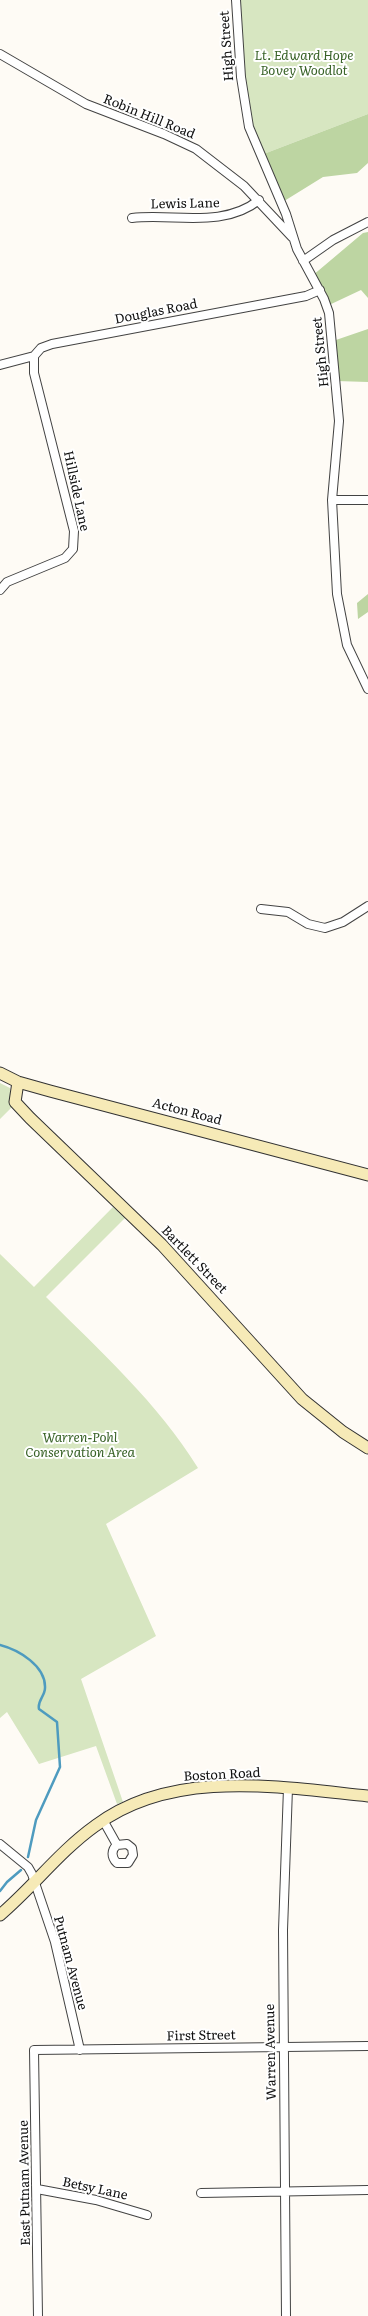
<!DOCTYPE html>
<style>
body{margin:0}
canvas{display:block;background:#fefbf5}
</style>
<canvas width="368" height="2316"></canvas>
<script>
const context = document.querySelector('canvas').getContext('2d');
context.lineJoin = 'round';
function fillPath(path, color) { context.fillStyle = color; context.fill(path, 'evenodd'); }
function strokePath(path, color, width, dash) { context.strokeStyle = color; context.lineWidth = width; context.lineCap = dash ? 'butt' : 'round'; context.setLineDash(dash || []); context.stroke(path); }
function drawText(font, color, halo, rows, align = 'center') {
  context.font = font + ' Literata,serif'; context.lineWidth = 4; context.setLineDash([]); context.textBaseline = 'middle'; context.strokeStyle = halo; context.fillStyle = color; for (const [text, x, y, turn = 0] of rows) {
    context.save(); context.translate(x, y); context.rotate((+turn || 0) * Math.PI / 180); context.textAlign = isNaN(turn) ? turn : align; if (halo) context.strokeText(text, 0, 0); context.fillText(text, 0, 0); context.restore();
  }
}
const green = new Path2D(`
 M236,0h132v114l-107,41 -12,-28z
 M0,1083l10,5 2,19 -12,12z
 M113,1207l12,11 -79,79c54,54 112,106 152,171l-92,56 50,112 -75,43 42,123 -6,2 -21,-58 -57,18 -32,-52 -7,6v-464l34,33z`);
const forest = new Path2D(`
 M368,114v49l-11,10 -34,4 -42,26 -20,-48z
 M368,232v66l-7,-8 -34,16 -15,-30 51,-43z
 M368,329v53l-32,-1 -3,-40z
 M368,594v18l-10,7 -1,-16z`);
const stream = new Path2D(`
 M0,1645c19,5 46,21 45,43 0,8 -8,13 -6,21l18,13 3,45 -24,53 -8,37
 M0,1891l7,-9 14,-12`);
const street = new Path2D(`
 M236,0l5,77 8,50 37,87 11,35 27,50 5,14 10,108 -7,79 5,94 10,51 21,44
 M0,54l86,50 78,30 32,15 48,37 48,51
 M132,218c41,-5 91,11 127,-18
 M303,261l30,-21 35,-18
 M0,365l34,-9 7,-8 11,-4 254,-48 14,-6
 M332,500h36
 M0,590l7,-8 58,-24 8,-9 1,-18 -40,-158v-17
 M261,909l27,3 20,12 17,4 18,-6 25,-16
 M103,1820l14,25 10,-1 5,4 1,7 -5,8h-11c-6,-6 -6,-13 0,-18
 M0,1844l28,23 4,7 23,68 25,108
 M37,2189l59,11 51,15
 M201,2193l167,-3
 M38,2316l-4,-266 334,-4
 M286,2316l-3,-386 5,-142`);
const secondary = new Path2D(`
 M0,1073l18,9 32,9 318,84
 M18,1082l-3,20 15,16 132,127 140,154 41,33 25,16
 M0,1915c33,-28 60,-64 95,-89 77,-58 184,-39 273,-30`);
const streetNames = [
 ["High Street",227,46,-94],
 ["Robin Hill Road",149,117,22],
 ["Lewis Lane",185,204,-1],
 ["Douglas Road",156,312,-11],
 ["High Street",321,352,-96],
 ["Hillside Lane",76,491,78],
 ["Acton Road",187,1112,15],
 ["Bartlett Street",194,1260,46],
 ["Boston Road",222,1775,-3],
 ["Putnam Avenue",70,1963,75],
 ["First Street",201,2036,-1],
 ["Warren Avenue",271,2052,-91],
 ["East Putnam Avenue",25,2183,-91],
 ["Betsy Lane",95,2189,12]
];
const parkNames = [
 ["Lt. Edward Hope",304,56],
 ["Bovey Woodlot",304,71],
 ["Warren-Pohl",80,1438],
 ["Conservation Area",80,1453]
];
fillPath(green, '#d7e6c1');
fillPath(forest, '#bdd5a2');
strokePath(stream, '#4e9bbf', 2.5);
strokePath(street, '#434343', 10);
strokePath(secondary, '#323232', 13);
strokePath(street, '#fff', 8);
strokePath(secondary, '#f6eab7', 11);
drawText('13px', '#101010', '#fff', streetNames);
drawText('italic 13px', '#386227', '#fff', parkNames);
</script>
